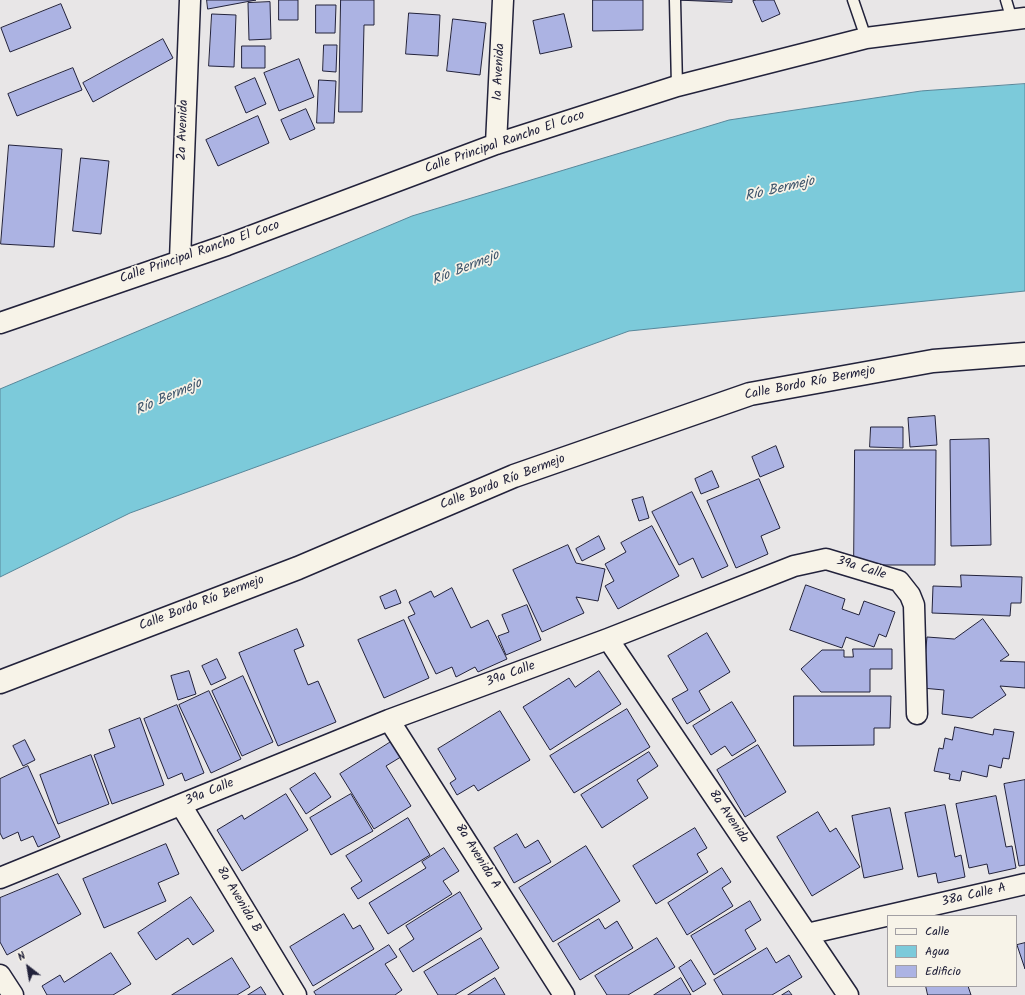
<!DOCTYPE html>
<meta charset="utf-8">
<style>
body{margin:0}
#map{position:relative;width:1025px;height:995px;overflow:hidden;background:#e8e6e7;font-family:Kalam,sans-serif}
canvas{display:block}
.legend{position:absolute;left:887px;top:915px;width:130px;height:72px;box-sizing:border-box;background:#f7f3e8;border:1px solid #a29fa3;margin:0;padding:5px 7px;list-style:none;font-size:12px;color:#22223b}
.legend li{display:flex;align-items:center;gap:8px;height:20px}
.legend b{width:20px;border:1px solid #a29fa3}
.north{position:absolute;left:8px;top:947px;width:40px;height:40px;-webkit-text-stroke:3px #f7f3e8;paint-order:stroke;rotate:329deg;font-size:11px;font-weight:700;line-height:16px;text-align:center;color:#22223b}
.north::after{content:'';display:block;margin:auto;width:14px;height:18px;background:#22223b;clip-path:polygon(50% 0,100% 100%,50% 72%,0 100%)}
</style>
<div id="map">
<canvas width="1025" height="995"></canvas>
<ul class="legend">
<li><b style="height:5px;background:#f7f3e8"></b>Calle</li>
<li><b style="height:11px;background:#7ccada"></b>Agua</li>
<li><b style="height:11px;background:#acb3e3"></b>Edificio</li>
</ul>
<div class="north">N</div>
</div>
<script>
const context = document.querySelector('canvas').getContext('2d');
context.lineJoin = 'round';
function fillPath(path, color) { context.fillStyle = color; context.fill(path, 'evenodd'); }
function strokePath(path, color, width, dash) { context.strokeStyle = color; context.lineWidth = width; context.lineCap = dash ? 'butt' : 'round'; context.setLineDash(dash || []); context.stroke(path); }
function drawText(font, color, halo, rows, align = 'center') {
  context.font = font + ' Kalam,sans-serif'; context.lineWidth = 3.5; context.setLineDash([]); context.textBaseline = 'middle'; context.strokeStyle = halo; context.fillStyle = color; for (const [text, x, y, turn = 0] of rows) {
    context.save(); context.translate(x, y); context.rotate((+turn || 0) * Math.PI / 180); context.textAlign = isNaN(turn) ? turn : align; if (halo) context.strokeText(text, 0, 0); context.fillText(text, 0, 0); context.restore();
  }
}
const water = new Path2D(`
 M1025,84v207l-396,40 -499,182 -130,64v-188l412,-173 317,-96 192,-29z`);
const building = new Path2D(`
 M207,0h49l-48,9z
 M279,0h19v20h-19z
 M341,0h33v25h-10l-2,87h-23z
 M593,0h50v30l-50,1z
 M677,0h55v2z
 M757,0h17l6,14 -18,8 -9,-21z
 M270,2l1,37 -22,1 -1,-37z
 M61,4l10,24 -61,24 -9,-24z
 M316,5h20l-1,28h-19z
 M409,13l31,2 -2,41 -32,-2z
 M212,14l24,1 -2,52 -25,-1z
 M564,14l8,33 -32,7 -7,-33z
 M453,19l33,4 -6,52 -33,-4z
 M163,39l10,19 -80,44 -10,-19z
 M324,45h13l-1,27 -13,-1z
 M242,46h23v22h-23z
 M299,59l15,38 -35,14 -15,-38z
 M73,68l9,22 -65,26 -9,-22z
 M255,78l11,26 -20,9 -11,-26z
 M319,80l17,1 -2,42h-17z
 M306,109l9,20 -25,11 -9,-20z
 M258,116l11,27 -51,23 -12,-26z
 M9,145l53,4 -8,98 -53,-3z
 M81,158l28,3 -8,73 -28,-3z
 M935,416l2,29 -27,2 -2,-29z
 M871,427h32v21l-33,-1z
 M989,439l2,106 -40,1 -1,-106z
 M776,446l8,21 -24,10 -8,-20z
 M855,450h81l-1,115h-81z
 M712,471l7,16 -18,7 -6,-15z
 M759,479l21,49 -19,8 7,18 -32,14 -29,-67z
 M692,492l36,74 -26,12 -9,-20 -14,7 -27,-53z
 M643,497l6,21 -10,3 -7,-21z
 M652,526l27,50 -61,33 -13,-23 9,-5 -9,-17 21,-12 -5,-9z
 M599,536l6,13 -23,12 -6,-12z
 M568,545l8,18 29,6 -7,32 -22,-4 8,16 -42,19 -29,-62z
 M961,575l61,2 -1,26h-10l-1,13 -78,-3 1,-27 28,1z
 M806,585l39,14 -3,10 17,6 5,-14 31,11 -9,25 -7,-3 -5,13 -28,-10 -4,11 -52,-18z
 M452,588l19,40 17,-8 19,39 -29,13 -3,-5 -19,10 -4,-10 -16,7 -28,-57 7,-3 -6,-12 22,-11 3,6z
 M396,590l5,13 -16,6 -5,-12z
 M527,605l14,35 -35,15 -8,-19 11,-4 -7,-17z
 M983,619l26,36 -9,6 25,1v26l-25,-2 6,9 -34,23 -30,-4 2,-24 -22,-2 5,-51 27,2z
 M404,620l25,58 -45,20 -26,-58z
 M297,629l7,17 -10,4 14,35 10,-4 18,41 -58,24 -39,-93z
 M707,633l23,39 -31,19 11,19 -23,14 -15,-25 16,-9 -20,-34z
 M853,649h39v20h-22v23h-49l-20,-23 21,-19h22v7h9z
 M217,659l9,19 -15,7 -9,-19z
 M189,671l7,23 -18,6 -7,-24z
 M599,671l22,33 -71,46 -27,-43 46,-29 6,9z
 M243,676l30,66 -31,14 -30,-65z
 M209,691l32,68 -30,14 -32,-68z
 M794,696h97l-1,32h-16v17l-80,1z
 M732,702l24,39 -24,15 -7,-10 -14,9 -18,-29z
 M177,705l27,68 -19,8 -3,-8 -14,6 -24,-60z
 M627,709l23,38 -76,46 -24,-37z
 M500,711l30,49 -52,31 -4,-6 -17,10 -7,-12 6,-4 -18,-30z
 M140,718l24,67 -52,19 -18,-49 21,-8 -6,-17z
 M955,727l38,8 1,-6 20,3 -5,27 -6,-1 -2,10 -12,-3 -2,12 -25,-6 -2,10 -11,-2 1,-5 -16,-3 5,-23 4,1 2,-11 7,2z
 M25,740l10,20 -12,6 -10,-20z
 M394,740l10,15 -18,11 25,40 -37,23 -34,-55z
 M758,745l28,47 -41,25 -28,-47z
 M649,752l9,14 -21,14 11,18 -46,30 -21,-33z
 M91,755l18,49 -51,20 -18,-49z
 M28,766l32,71 -22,10 -5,-11 -12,5 -3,-9 -15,7 -3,-6v-54z
 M315,773l16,24 -25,17 -16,-25z
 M1025,780v85l-6,1 -15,-82z
 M286,794l22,36 -66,41 -25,-41 25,-15 2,4z
 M351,794l22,37 -42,24 -21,-37z
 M996,796l10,51 6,-1 4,22 -27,6 -2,-10 -18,4 -13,-64z
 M945,805l10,52 6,-2 4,22 -27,6 -2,-10 -18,4 -13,-64z
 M890,808l13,61 -39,9 -12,-62z
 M818,812l12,20 6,-4 24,39 -48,29 -35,-59z
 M408,818l22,37 -72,44 -7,-11 11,-7 -16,-25z
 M695,828l12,20 -10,6 11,18 -52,32 -23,-38z
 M517,834l8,14 13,-8 13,22 -37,21 -20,-35z
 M166,844l13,30 -21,9 8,18 -62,27 -21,-49z
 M586,846l34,55 -67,41 -34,-54z
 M444,848l15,23 -16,10 9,13 -64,40 -19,-31 57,-35 -4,-6z
 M722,868l9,14 -9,6 11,18 -46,29 -19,-32z
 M58,874l23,40 -74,41 -7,-13v-44z
 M460,892l22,37 -69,43 -14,-23 15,-10 -8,-13z
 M191,897l23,34 -21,14 -5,-7 -32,22 -18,-27z
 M750,901l11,19 -16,10 11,19 -42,26 -23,-39z
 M344,914l9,15 7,-4 14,24 -61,37 -23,-39z
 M599,919l6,10 12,-8 16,27 -53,32 -22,-36z
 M481,938l18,30 -44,27h-17l-14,-23z
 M657,938l18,29 -47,28h-21l-12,-19z
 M1025,943v26l-8,-24z
 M389,945l8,12 -12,7 17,26 -7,5h-79l-2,-3z
 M767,948l9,15 13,-8 13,22 -30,18h-49l-9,-15z
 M111,953l20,31 -18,11h-66l-5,-9 18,-11 4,7z
 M232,958l18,29 -13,8h-65z
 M691,960l15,24 -13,8 -14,-24z
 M495,978l10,17h-37z
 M681,978l10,17h-37z
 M926,986h44h-2l3,9h-43z
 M261,987l5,8h-18z
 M789,991l3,4h-10z`);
const service = new Path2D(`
 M675,0l2,86
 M853,0l13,38
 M1006,0l6,20`);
const minor = new Path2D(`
 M496,144l7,-144
 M180,260l10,-260
 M0,323l227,-78 269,-101 181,-58 189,-48 159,-20
 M608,639l240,356
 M389,720l175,275
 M181,805l115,190
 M0,878l389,-158 219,-81 186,-73 32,-7 73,22 11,14 4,10 3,109
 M807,934l218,-50
 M0,975l13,20`);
const secondary = new Path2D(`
 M0,682l298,-114 216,-92 236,-82 183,-33 92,-7`);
const streetNames = [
 ["1a Avenida",500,72,-87],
 ["2a Avenida",184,130,-88],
 ["Calle Principal Rancho El Coco",505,143,-19],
 ["Calle Principal Rancho El Coco",200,253,-19],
 ["Calle Bordo Río Bermejo",810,384,-11],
 ["Calle Bordo Río Bermejo",503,483,-21],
 ["39a Calle",861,569,17],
 ["Calle Bordo Río Bermejo",202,604,-21],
 ["39a Calle",511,675,-20],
 ["39a Calle",210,793,-22],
 ["8a Avenida",728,817,56],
 ["8a Avenida A",477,857,58],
 ["38a Calle A",974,896,-13],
 ["8a Avenida B",238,900,59]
];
const waterNames = [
 ["Río Bermejo",780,190,-13],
 ["Río Bermejo",466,269,-22],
 ["Río Bermejo",169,398,-24]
];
fillPath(water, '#7ccada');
strokePath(water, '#58879a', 1);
fillPath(building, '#acb3e3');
strokePath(building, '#22223b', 1);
strokePath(service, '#22223b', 13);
strokePath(minor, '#22223b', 23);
strokePath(secondary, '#22223b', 25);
strokePath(service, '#f7f3e8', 10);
strokePath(minor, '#f7f3e8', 20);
strokePath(secondary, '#f7f3e8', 22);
drawText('13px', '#22223b', '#f7f3e8', streetNames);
drawText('italic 14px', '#3d546b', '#f7f3e8', waterNames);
</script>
